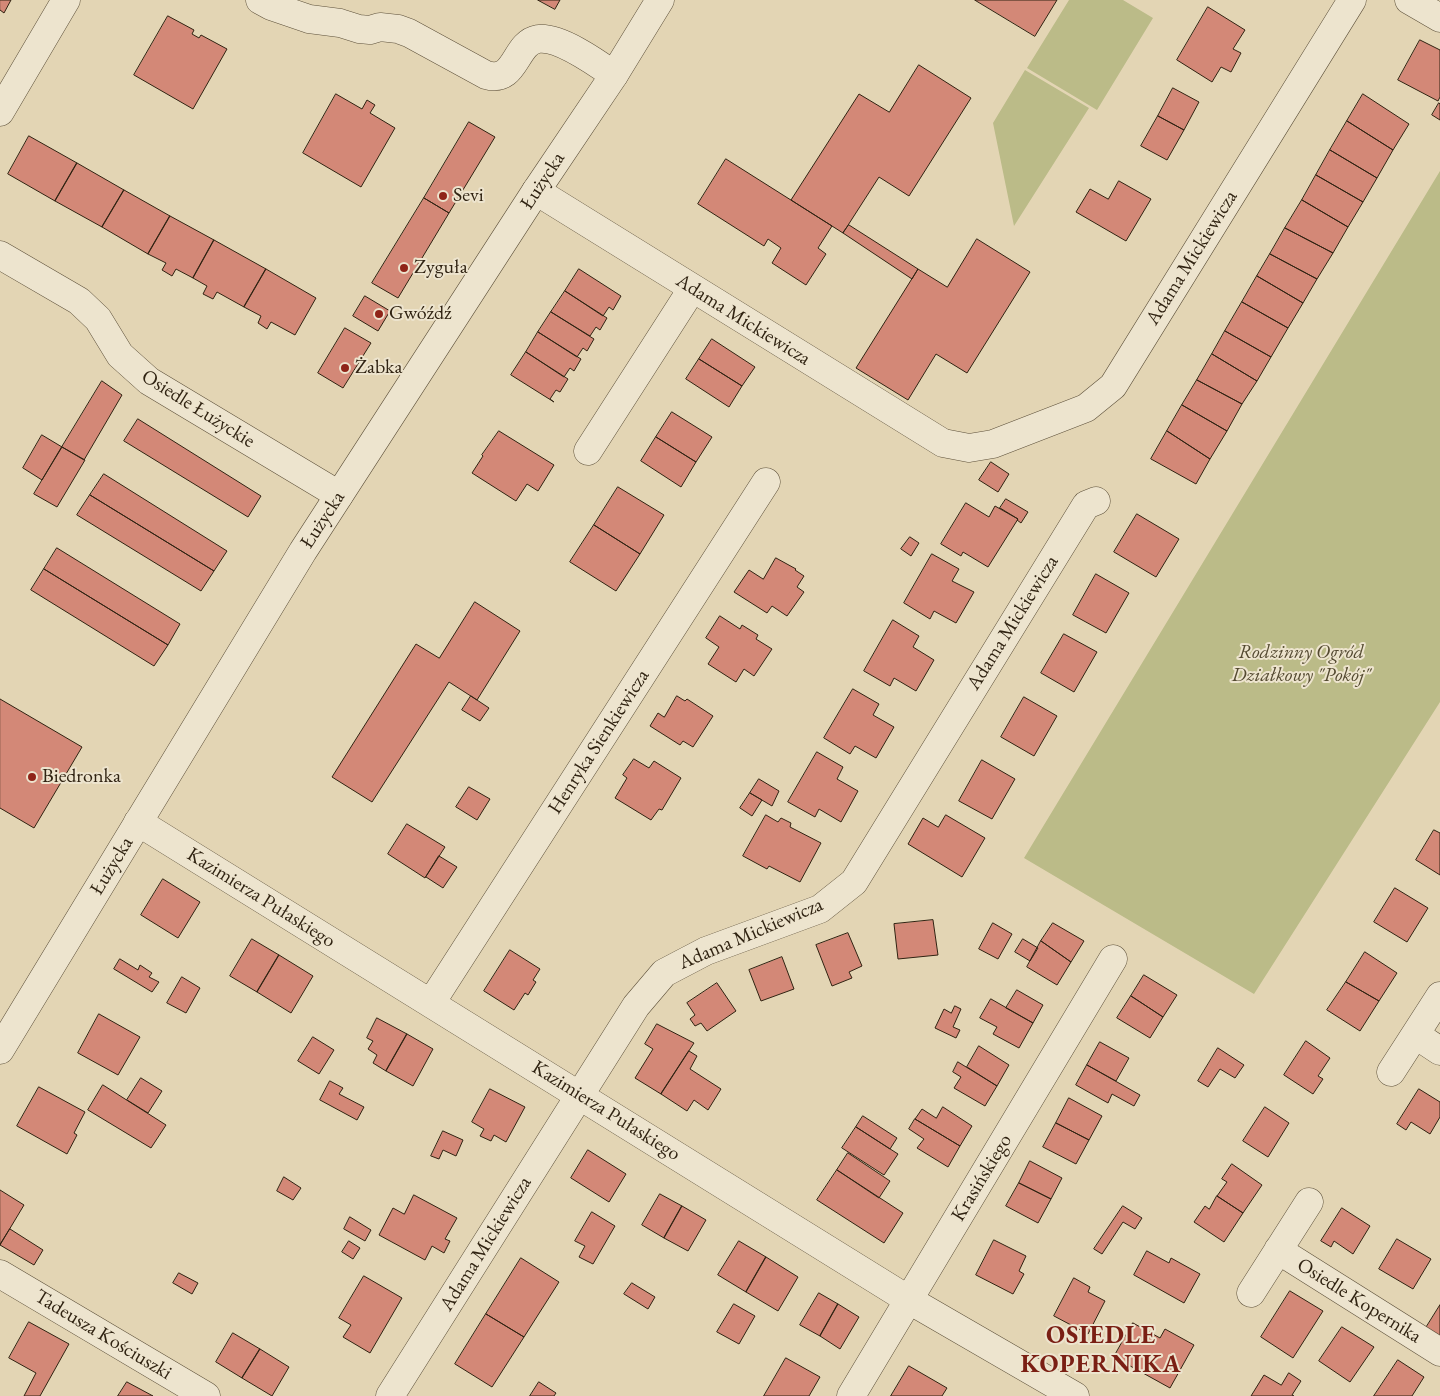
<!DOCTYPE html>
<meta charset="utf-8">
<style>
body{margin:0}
canvas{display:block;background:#e3d5b4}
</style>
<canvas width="1440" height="1396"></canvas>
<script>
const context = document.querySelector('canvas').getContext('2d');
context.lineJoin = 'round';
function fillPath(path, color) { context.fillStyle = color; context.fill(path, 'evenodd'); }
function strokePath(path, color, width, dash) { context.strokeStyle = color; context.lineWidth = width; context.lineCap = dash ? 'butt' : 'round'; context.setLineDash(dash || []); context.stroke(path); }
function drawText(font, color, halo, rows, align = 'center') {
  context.font = font + ' "EB Garamond",serif'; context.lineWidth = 4; context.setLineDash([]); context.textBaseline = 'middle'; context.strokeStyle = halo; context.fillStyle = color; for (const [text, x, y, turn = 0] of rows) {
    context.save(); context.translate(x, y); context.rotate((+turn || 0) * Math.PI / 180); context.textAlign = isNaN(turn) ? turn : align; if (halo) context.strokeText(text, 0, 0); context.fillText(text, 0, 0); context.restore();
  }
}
const green = new Path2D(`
 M1069,0h54l30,18 -56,92 -70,-42z
 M1025,70l64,38 -75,118 -21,-103z
 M1440,171v531l-186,292 -230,-136z`);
const building = new Path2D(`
 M0,0h11l-7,13 -4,-3z
 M538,0h22l-5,9z
 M975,0h82l-22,36z
 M1208,7l37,23 -12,19 8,4 -10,19 -10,-5 -9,15 -35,-22z
 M168,16l26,14 -2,4 7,4 2,-3 26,14 -34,60 -59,-34z
 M1420,40l20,10v47l-2,4 -40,-21z
 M919,65l52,33 -62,98 -30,-19 -36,56 -52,-33 68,-106 30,18z
 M1173,88l26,14 -15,28 -26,-14z
 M336,94l26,15 5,-9 8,5 -5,8 25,15 -34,59 -58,-34z
 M1363,94l46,30 -16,26 -46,-29z
 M1439,103l1,1v16l-8,-5z
 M1158,116l26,14 -17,30 -26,-14z
 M1347,121l46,29 -16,28 -47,-28z
 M469,122l26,15 -46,76 -25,-15z
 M29,136l48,27 -22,38 -47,-27z
 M1330,150l47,28 -14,24 -47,-27z
 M726,159l106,67 -14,22 8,6 -20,31 -34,-22 9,-15 -13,-9 -4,7 -66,-42z
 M77,163l47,27 -22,37 -47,-26z
 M1316,175l47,27 -15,25 -46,-27z
 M1119,181l32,18 -25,42 -50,-29 14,-23 18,10z
 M124,190l46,26 -22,38 -46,-27z
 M424,198l25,15 -51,85 -26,-15z
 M1302,200l46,27 -15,26 -48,-25z
 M170,216l44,24 -21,38 -17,-9 -4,7 -10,-6 4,-7 -18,-9z
 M849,225l69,44 -6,10 -69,-46z
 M1285,228l48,25 -16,26 -47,-25z
 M977,239l53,33 -63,101 -31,-19 -28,46 -52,-32 62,-99 29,18z
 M214,240l52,29 -22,38 -27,-15 -4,7 -10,-5 4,-8 -14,-8z
 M1270,254l47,25 -14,24 -46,-27z
 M266,269l50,29 -21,37 -24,-13 -4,7 -9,-6 3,-7 -17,-9z
 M579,269l42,27 -8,14 -4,-3 -6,9 -38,-25z
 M1257,276l46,27 -15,25 -46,-26z
 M565,291l42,27 -7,12 -4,-3 -6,9 -39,-24z
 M365,296l25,15 -12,20 -25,-15z
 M1242,302l46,26 -17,29 -46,-26z
 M551,312l43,27 -7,12 -4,-3 -6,9 -39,-25z
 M345,328l26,15 -28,45 -25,-15z
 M1225,331l46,26 -14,24 -45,-27z
 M538,332l43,27 -7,12 -4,-3 -6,9 -38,-25z
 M712,339l43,28 -13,19 -43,-27z
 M526,352l42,27 -8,13 -4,-2 -6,9 4,3 -43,-27z
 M1212,354l45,27 -15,23 -45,-24z
 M699,359l43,27 -13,21 -43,-28z
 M1197,380l45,24 -15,27 -45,-26z
 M102,381l20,14 -38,65 -22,-13z
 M1182,405l45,26 -17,28 -43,-28z
 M672,412l40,25 -16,25 -40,-25z
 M138,419l123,77 -13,21 -124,-76z
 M499,431l55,34 -16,26 -11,-7 -11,17 -44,-28 11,-17 -1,-1z
 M1167,431l43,28 -14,25 -45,-25z
 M42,435l20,12 -20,33 -19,-12z
 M656,437l40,25 -15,25 -40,-26z
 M62,447l23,13 -28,47 -23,-13z
 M991,462l18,12 -11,18 -19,-12z
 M104,474l123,77 -13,20 -124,-76z
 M618,487l46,28 -24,39 -46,-29z
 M90,495l124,76 -13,20 -124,-76z
 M1006,499l22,13 -7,11 -4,-3 1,-1 -18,-11z
 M966,503l23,14 6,-11 23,13 -30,48 -25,-15 -2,4 -20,-12z
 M1137,514l42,25 -23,38 -42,-25z
 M594,525l46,29 -24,37 -46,-29z
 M910,537l9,6 -8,13 -10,-7z
 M57,548l123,76 -12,21 -124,-76z
 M932,554l27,15 -7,12 22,11 -18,31 -22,-12 -4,8 -26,-16z
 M776,558l20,11 -1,1 9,6 -7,11 7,5 -17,24 -15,-10 -5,7 -33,-21 15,-22 14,9z
 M44,569l124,76 -14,21 -123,-76z
 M1096,574l33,19 -23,40 -33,-18z
 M475,602l45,29 -43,69 -28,-18 -77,120 -40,-25 84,-133 23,14z
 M720,616l20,13 2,-4 16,10 -2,4 16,10 -18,27 -10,-7 -8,13 -28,-18 11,-17 -13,-9z
 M893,620l26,16 -6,11 21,13 -18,31 -22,-13 -4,8 -26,-15z
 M1064,634l33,18 -23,40 -33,-19z
 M853,689l26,15 -6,11 21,12 -18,31 -21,-12 -5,8 -26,-16z
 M471,696l18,12 -9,13 -18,-11z
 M677,696l8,5 2,-2 26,17 -20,31 -10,-6 -3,4 -30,-19 8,-13 6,4z
 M1024,697l33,19 -23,40 -33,-19z
 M0,699l82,48 -48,81 -34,-20z
 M817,752l26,15 -6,12 21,12 -17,31 -22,-13 -4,8 -27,-15z
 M634,759l15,9 5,-7 27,17 -19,32 -3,-1 -8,11 -36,-22 12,-20 -4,-3z
 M982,760l33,19 -23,40 -33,-18z
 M759,779l20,12 -7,15 -22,-13z
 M469,787l21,12 -13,21 -21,-13z
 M750,793l12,7 -10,16 -12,-8z
 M766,815l12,7 3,-4 10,5 -1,4 31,16 -21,39 -31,-16 -2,3 -24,-13z
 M946,815l39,23 -23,39 -54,-33 15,-26 15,9z
 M407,824l38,23 -20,31 -37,-24z
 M1434,830l6,3v42l-24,-15z
 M439,856l18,11 -14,21 -17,-11z
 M163,879l37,23 -22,36 -37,-23z
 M1395,888l33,20 -21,34 -33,-20z
 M933,920l5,35 -40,4 -4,-35z
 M993,923l19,11 -14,25 -19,-10z
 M1053,923l31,18 -13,21 -30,-21z
 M848,933l14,33 -13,6 3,6 -20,8 -16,-41z
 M252,939l27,16 -22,37 -27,-16z
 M1023,939l15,9 -8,13 -15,-9z
 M1041,941l30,21 -14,23 -30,-18z
 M510,950l30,19 -7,11 3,2 -8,13 -3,-2 -11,17 -30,-19z
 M1365,952l32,21 -18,28 -33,-19z
 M279,955l34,21 -22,37 -34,-21z
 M782,957l12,32 -33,12 -12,-31z
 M120,959l18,11 2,-5 12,8 -3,4 10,5 -7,10 -38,-23z
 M1144,975l33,20 -14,22 -32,-21z
 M182,977l18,11 -14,25 -19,-10z
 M1346,982l33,19 -19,30 -33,-21z
 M717,983l19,28 -29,20 -6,-8 -6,3 -5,-7 5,-4 -8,-12z
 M1017,990l26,15 -10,18 -27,-15z
 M1131,996l32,21 -13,21 -33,-20z
 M991,999l42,24 -14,25 -26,-14 4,-7 -17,-9z
 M955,1006l6,3 -8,18 7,3 -4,8 -21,-10 9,-19 7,4z
 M99,1014l41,23 -22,38 -40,-22z
 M377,1018l30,16 -21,37 -13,-8 4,-8 -9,-6 5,-8 -6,-3z
 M657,1024l37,19 -33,51 -26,-16 18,-29 -8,-5z
 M407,1034l26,15 -20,37 -27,-15z
 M313,1037l21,13 -15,24 -21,-13z
 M1306,1041l24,17 -12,18 5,3 -10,15 -29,-19z
 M1100,1042l29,16 -13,23 -29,-16z
 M979,1046l30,19 -12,21 -30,-19z
 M1218,1048l26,17 -9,13 -15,-9 -12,18 -10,-6z
 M689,1051l8,5 -7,13 31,20 -13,21 -14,-10 -7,11 -26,-17z
 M958,1062l39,24 -12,20 -31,-18 7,-11 -8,-5z
 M1087,1065l53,30 -6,11 -22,-12 -4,9 -32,-18z
 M141,1078l21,13 -14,22 -21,-13z
 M330,1081l13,7 -4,6 25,13 -7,13 -37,-20z
 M103,1085l63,40 -15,23 -63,-38z
 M39,1087l46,25 -11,21 3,2 -10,19 -50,-28z
 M490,1089l35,18 -19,35 -12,-7 -3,6 -11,-5 4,-7 -12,-7z
 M1419,1089l21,13v15l-10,17 -19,-12 -5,8 -9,-6z
 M1069,1098l33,18 -13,24 -33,-17z
 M943,1107l29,19 -12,20 -45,-27 7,-10 14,9z
 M1265,1107l24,16 -21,34 -25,-16z
 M863,1116l34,22 -7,11 -34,-22z
 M915,1119l45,27 -12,21 -31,-19 7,-9 -15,-10z
 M1056,1123l33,17 -13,24 -33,-17z
 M856,1127l42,27 -14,21 -42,-27z
 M443,1131l20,9 -7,16 -13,-6 -4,9 -8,-3z
 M588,1150l38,24 -17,28 -38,-24z
 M848,1153l42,28 -11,17 -42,-28z
 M1030,1161l32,17 -11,21 -32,-16z
 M1232,1164l30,21 -19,28 -26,-17 10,-14 -5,-3z
 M837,1170l66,43 -19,30 -67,-43z
 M284,1177l17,11 -8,12 -16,-9z
 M1019,1183l32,16 -13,24 -32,-17z
 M0,1190l24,15 -24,40z
 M660,1194l22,12 -18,32 -22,-13z
 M414,1195l43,23 -12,21 5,2 -6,12 -12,-7 -7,14 -46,-25 14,-27 11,6z
 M1217,1196l26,17 -19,29 -30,-20 11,-16 4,3z
 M682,1206l24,14 -18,31 -24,-13z
 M1123,1206l19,12 -7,11 -12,-7 -21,32 -8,-5z
 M1342,1208l28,18 -17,28 -19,-13 -3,6 -10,-6z
 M592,1212l23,14 -22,38 -14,-7 6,-11 -10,-5z
 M350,1217l21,13 -6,11 -21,-12z
 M10,1229l33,21 -9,15 -34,-20z
 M1397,1239l34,20 -18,30 -34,-20z
 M994,1240l32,16 -7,15 5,3 -11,20 -37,-19z
 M349,1241l11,7 -7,11 -11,-7z
 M739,1241l27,16 -20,35 -28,-17z
 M1147,1251l22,12 2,-5 29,16 -16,29 -50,-28z
 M766,1257l32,20 -20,34 -32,-19z
 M521,1258l38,24 -35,55 -38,-23z
 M179,1273l19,10 -6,11 -19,-11z
 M364,1276l38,22 -32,55 -27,-16 8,-12 -12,-7z
 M1074,1278l16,9 -2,5 17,9 -17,33 -34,-18z
 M632,1283l23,14 -7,12 -24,-15z
 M1290,1291l33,20 -30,47 -32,-21z
 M819,1293l19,11 -18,32 -20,-11z
 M734,1304l21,12 -16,28 -22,-12z
 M838,1304l21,13 -19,32 -20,-13z
 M1440,1305v35l-16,-9z
 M486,1314l38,23 -32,50 -37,-23z
 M29,1322l40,22 -29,52h-16l12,-23 -27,-15z
 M1133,1323l27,15 5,-9 29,16 -24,43 -56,-31z
 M1342,1327l32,20 -24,35 -31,-21z
 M233,1333l27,16 -18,29 -26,-16z
 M260,1349l29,18 -17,29 -30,-18z
 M786,1358l34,19 -11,19h-45z
 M1398,1360l26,17 -12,19h-38z
 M909,1366l38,22 -5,8h-51z
 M1289,1373l12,8 -9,14 2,1h-43l13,-21 17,10z
 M127,1382l26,14h-35z
 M539,1382l17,11 -2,3h-24z`);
const minor = new Path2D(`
 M260,0l11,6 38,13 31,4 19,6 11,1 10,-3 18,2 11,4 77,42c31,9 28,-32 52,-36 21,-3 59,24 76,36
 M1409,0l31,18
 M0,112l66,-112
 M536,191l407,252 26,5 24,-4 93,-36 27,-22 239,-386
 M0,255l79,46 19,18 22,36 29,26 190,114
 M588,451l104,-162
 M138,822l771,478 166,96
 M431,1003l335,-521
 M1416,1035l24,16
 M1391,1072l49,-76
 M1278,1250l162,102
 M0,1274l206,122
 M1251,1293l58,-91
 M390,1396l246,-390 28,-33 42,-22 114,-42 34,-27 232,-377 10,-4
 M851,1396l262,-437`);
const tertiary = new Path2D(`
 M0,1050l303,-499 233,-360 78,-116 46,-75`);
const markers = [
 [443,196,5,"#8f2418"],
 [404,268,5,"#8f2418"],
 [379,314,5,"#8f2418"],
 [345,368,5,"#8f2418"],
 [32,777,5,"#8f2418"]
];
const streetNames = [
 ["Łużycka",543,181,-57],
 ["Adama Mickiewicza",1192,258,-58],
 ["Adama Mickiewicza",743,320,32],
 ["Osiedle Łużyckie",198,409,32],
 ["Łużycka",323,520,-57],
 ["Adama Mickiewicza",1013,623,-58],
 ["Henryka Sienkiewicza",599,742,-57],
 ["Łużycka",112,866,-59],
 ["Kazimierza Pułaskiego",261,898,32],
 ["Adama Mickiewicza",751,934,-23],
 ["Kazimierza Pułaskiego",606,1111,32],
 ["Krasińskiego",982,1178,-59],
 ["Adama Mickiewicza",486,1244,-58],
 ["Osiedle Kopernika",1359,1301,32],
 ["Tadeusza Kościuszki",103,1335,31]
];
const poiNames = [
 ["Sevi",453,196],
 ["Zyguła",414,268],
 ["Gwóźdź",389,314],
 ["Żabka",355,368],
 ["Biedronka",42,777]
];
const parkNames = [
 ["Rodzinny Ogród",1301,653],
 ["Działkowy \"Pokój\"",1301,676]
];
const districtNames = [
 ["OSIEDLE",1101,1336],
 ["KOPERNIKA",1101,1365]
];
fillPath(green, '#bb8');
fillPath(building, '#d38877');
strokePath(building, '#302312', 1);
strokePath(minor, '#5d503a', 29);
strokePath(tertiary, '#5d503a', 29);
strokePath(minor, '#ede4ce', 28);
strokePath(tertiary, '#ede4ce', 28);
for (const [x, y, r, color] of markers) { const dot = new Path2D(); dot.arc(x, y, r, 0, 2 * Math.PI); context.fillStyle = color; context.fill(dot); strokePath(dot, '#ede4ce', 2); }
drawText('20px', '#302312', '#ede4ce', streetNames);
drawText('20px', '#302312', '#ede4ce', poiNames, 'left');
drawText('italic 20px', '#534930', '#ede4ce', parkNames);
context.letterSpacing = '1px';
drawText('bold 25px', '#7a1f14', '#ede4ce', districtNames);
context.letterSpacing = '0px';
</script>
